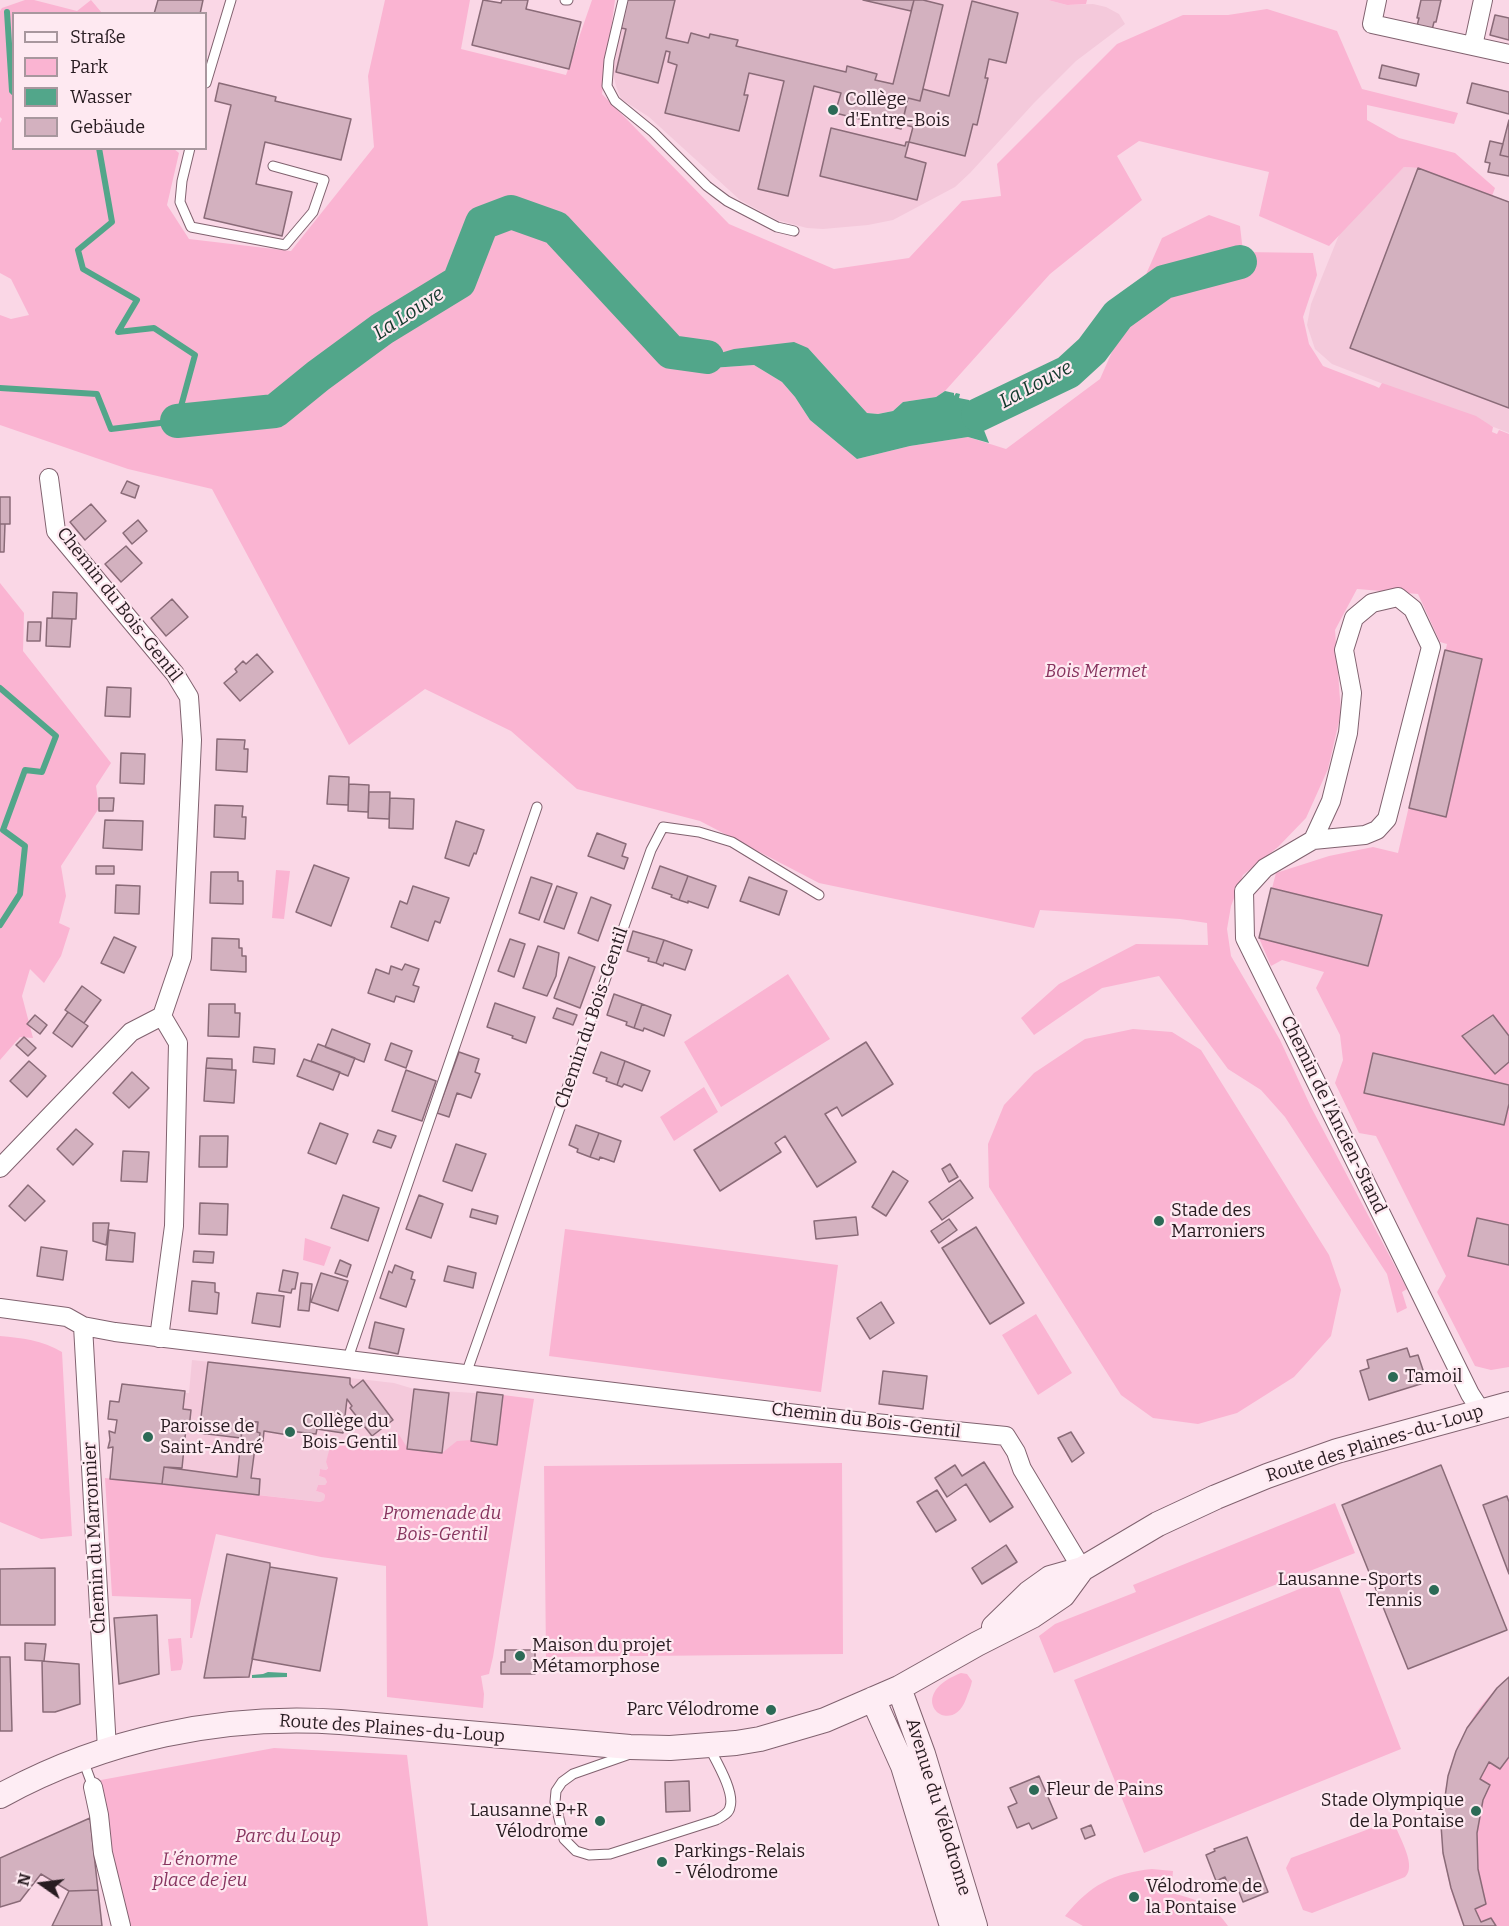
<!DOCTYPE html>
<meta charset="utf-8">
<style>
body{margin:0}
#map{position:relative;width:1509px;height:1926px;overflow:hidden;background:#fad7e6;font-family:Bitter,serif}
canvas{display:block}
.legend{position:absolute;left:12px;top:12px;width:195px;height:138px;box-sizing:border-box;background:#fee9f1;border:2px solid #a8979e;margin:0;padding:8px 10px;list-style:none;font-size:18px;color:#281c21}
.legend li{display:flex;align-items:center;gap:12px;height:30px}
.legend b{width:30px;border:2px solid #a8979e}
.north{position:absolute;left:12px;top:1854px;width:60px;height:60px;-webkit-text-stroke:4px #fee9f1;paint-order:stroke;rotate:284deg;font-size:16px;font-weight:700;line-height:24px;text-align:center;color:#281c21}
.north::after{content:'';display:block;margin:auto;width:21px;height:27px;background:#281c21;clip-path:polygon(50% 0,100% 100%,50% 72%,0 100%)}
</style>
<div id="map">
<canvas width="1509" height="1926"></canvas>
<ul class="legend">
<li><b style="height:8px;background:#feedf4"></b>Straße</li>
<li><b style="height:16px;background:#fab4d2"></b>Park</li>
<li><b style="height:16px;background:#52a68a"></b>Wasser</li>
<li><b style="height:16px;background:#d3b1bf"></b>Gebäude</li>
</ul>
<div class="north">N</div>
</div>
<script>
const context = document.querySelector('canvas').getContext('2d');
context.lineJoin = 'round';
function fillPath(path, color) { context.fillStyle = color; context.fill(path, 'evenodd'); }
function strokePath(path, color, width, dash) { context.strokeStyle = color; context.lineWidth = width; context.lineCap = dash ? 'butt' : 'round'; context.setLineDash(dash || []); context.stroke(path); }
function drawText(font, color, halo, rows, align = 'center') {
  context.font = font + ' Bitter,serif'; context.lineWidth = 4.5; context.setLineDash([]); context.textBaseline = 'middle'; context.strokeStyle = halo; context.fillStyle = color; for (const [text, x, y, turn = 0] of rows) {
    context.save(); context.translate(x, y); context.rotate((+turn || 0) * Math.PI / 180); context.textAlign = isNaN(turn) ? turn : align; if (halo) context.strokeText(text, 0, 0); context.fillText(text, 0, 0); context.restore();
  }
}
const built = new Path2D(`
 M627,0h421l19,5 26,-1 13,3 13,7 6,10 -49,37 -42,42 -64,70 -15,14 -62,33 -25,5 -45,4 -16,-1 -30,-8 -37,-20 -91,-83 -28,-18 -5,-13 -4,-17z
 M1404,167l14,1 91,34v231l-177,-69 -17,-15 -8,-24 4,-21 30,-74z
 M192,1360l202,23 20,6 89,6 -6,50 -26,-4 -29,12 -35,-4 -11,-18 -8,11 -9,3 -39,-4 -7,6 -7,15 2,5 -2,3 -6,-1 -1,7 6,2 2,4 -2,3h-7l-2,6 7,2 2,2 -1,5 -4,2 -149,-17 3,-17h8l4,-40h3l2,-17 -8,-2 2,-16h4z`);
const green = new Path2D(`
 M25,0h9l43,11 14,-11 11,13 -88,1v134l160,1 5,4 -12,52 22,34 102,12 83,-104 -6,-71 17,-76h85l-9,49 105,26 26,-75h23l-13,94 127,130 105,45 75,-11 53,-57 39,-5 -4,-32 120,-120 66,-29h45l39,-6 70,22 25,58 96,24 -4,11 -87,-19v15l32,18 56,15 40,35 -3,8 -74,-28 -14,-1 -75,79 -70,-30 10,-44 -130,-31 -22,15 25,44 -92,74 -105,117 -9,6 -33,5 -10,9 -15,3 -11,-1 -59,-65 -110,21 56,-4 28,17 13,15 15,23 47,39 53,-13 58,-9 38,12 94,-70 62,-141 47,-23 31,11 3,26 70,1 4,22 -14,42 6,27 14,22 52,20 4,2 3,-5 94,33 17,11 -1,5 5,2 2,-4 10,4v933l-18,3 -16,-4 -38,-74 9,-16 -70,-140 -17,-3 -24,-50 8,-23 -3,-25 -24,-47 8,-16 -42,-12 -11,6 -12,-28 17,-65 53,-17 44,-9 25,6 49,-209 -7,-2 -22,-48 -61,-5 -22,41 6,83 -13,56 -22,49 -28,29 -35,28 -12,31 -4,23 4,27 49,84 31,67 96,182 -5,3 5,16 -10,5 -10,-39 -102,-157 -24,-27 -33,-21 -69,-93 -57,12 -68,47 -13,-17 38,-34 77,-40 72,1 -1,-22 -27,-4 -140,-9 -6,18 -215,-45 -119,-62 -123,-32 -66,-58 -86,-42 -76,56 -137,-256 -84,-20 -128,-44v-110l11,4 18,-4 -18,-36 -11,-6v-150l2,-4 -2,-2v-106l2,-3z
 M1048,0h39l-1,4 -19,1z
 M0,583l24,30 -1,38 88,112 -15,23 3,22 -38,58 5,30 -7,27 11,5 -9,28 -17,27 -14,-14 -8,27 11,42 -13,-1 -20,23z
 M276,870l14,1 -6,48 -12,-1z
 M788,974l42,65 -109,68 -37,-65z
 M1133,1029l39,3 29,18 128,205 12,35 -10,46 -37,41 -57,36 -39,11 -45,-6 -32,-23 -132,-208 -1,-43 16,-39 30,-32 51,-34z
 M704,1087l14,25 -44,29 -14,-24z
 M565,1229l273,36 -17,127 -272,-36z
 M305,1238l26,9 -7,19 -21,-6z
 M1036,1314l36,59 -34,22 -36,-60z
 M0,1336c22,2 42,4 62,16l10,184 -31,3 -41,-17z
 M503,1395l31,4 -41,258 -4,17 -8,2 3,18 -1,14 -96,-11 -1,-131 -65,-9 -105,-23 -24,104h-2l1,-39 -79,-3 -7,-118 215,24 4,-2 1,-5 -2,-2 -7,-2 2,-6h7l2,-3 -2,-4 -6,-2 1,-7 6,1 2,-2 -2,-6 4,-15 6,-2 4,-4c18,2 49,12 56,-11l12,19 34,4 15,-12 15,-1v2l25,3z
 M842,1463l1,191 -297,3 -2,-191z
 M1335,1503l20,50 -301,120 -15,-37 16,-12 81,-32 -3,-7z
 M1334,1575l67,174 -257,104 -70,-173z
 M181,1638l2,24 -2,8 -10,1 -3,-32z
 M961,1673l6,1 5,7c-1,6 -4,12 -6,18 -15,41 -65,-3 -5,-26z
 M1509,1677v249h-45c-37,-84 -29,-187 45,-249z
 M274,1748l133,7 21,171h-299l-18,-75 -10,-71z
 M1385,1823l10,2c5,14 22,41 10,52l-93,36 -9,-3 -17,-42 5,-10z
 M1152,1869l21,2 -2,22c23,5 44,13 57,33h-145l-18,-10c25,-31 48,-43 87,-47z`);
const water = new Path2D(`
 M794,342l14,6 59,65 11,1 15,-3 10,-9 33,-5 9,-6 9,2v3l2,-3 4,1 -1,4 10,2 9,15 11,28 -21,-6 -58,9 -53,13 -47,-39 -15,-23 -13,-15 -28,-17 -57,4 10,-12 27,-8z
 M268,1672l19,1v4l-35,1v-3l11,-1z`);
const stream = new Path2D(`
 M7,12l5,79 2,2
 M0,388l97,6 14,35 66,-8 18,-66 -41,-27 -36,4 19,-32 -54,-31 -5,-19 34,-28 -13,-74
 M0,688l56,48 -14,36 -17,-2 -22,60 22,16 -5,48 -20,31`);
const river = new Path2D(`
 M978,415l90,-43 24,-22 26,-35 46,-33 76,-20
 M177,421l98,-10 43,-35 64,-47 77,-47 23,-59 29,-11 45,16 115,124 36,5`);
const building = new Path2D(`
 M158,0h45l-3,14h-46z
 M483,0l18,3 1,-3h26l-2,9 55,13 -12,47 -97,-24z
 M627,0h48l-9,38 22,5 3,-10 18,5 1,-4 28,6 -2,6 110,26 1,-6 30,8 -2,6 18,4 21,-84h9l20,5 -23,96 -12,-3 -7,31 -66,-16 6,-20 -27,-7 -26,110 -30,-7 26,-108 -35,-8 -5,22h4l-9,36 -74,-18 12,-48 -9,-3 2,-10 -4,-1 -8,32 -42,-11 10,-43 -5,-1z
 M863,0h51l-3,11z
 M1421,0h20l-5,22h-2l-2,8 -15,-4 2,-8h-2z
 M972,1l46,12 -12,50 -17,-4 -4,19h3l-11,47 -4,-1 -8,32 -56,-14 4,-15 -11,-3 6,-26 12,3 3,-12 26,7z
 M1495,15l14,3v22l-19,-5z
 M1382,65l37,9 -3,12 -37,-8z
 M219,83l57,14 -1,4 76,18 -10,41 -76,-18 -9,42 36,8 -10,44 -78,-18 27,-113 -16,-4z
 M1472,83l37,9v22l-42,-11z
 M1509,120v37l-9,-2z
 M831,128l74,18 1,-4h3l-4,15 21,6 -9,37 -97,-24z
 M1490,141l13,3 -3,11 9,2v19l-21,-4 2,-9 -5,-1z
 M1418,168l91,34v206l-159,-60z
 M127,481l12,5 -4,12 -14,-5z
 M0,497h10v27h-10z
 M91,504l15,17 -21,19 -15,-18z
 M138,520l9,11 -15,13 -9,-11z
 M0,524h5l-1,28h-4z
 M126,546l16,17 -21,19 -16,-18z
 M53,592l24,1 -1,26 -24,-1z
 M172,599l16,18 -22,19 -15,-18z
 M47,618l25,1 -2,28 -24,-1z
 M28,622h13l-1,19h-13z
 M1445,650l37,9 -36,158 -37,-9z
 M257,654l16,18 -33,29 -16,-18 13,-11 -2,-3 8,-8 3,3z
 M107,687l24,1 -1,29 -25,-1z
 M217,739l28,1 -1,9h4l-1,23 -31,-2z
 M121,753l24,1 -1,30 -24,-1z
 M329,776l20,1 -1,28 -21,-1z
 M349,784l20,1 -1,27 -20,-1z
 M369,792h21l-1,27 -21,-1z
 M99,798h15l-1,13h-14z
 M390,798l24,1 -1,30 -24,-1z
 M215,805l28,1 -1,11h4l-1,22 -31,-2z
 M105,820l38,1 -1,29 -39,-2z
 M456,821l28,9 -8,24 -2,-1 -5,13 -24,-8z
 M597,833l29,11 -4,12 6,2 -4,11 -36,-13z
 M314,865l35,13 -18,48 -35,-14z
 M96,866h18v8h-18z
 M660,866l28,10 -9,24 -8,-3 1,-2 -20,-7z
 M211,872h27v9h5v23l-33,-1z
 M688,876l28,10 -8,22 -20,-7v2l-9,-3z
 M531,877l21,7 -13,36 -20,-7z
 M749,877l38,14 -8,24 -39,-14z
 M116,885l24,1 -1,28 -24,-1z
 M413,886l36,12 -9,25 -5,-2 -7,20 -37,-14 9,-26 7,3z
 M557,886l20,7 -13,36 -20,-7z
 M1271,888l111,27 -14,51 -109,-28z
 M591,897l20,8 -13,36 -20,-8z
 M633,931l31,9 -8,23 -8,-2 1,-3 -22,-7z
 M114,937l22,10 -12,26 -23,-10z
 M212,938l27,1v9h3v8h4v16l-35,-2z
 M510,939l15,5 -11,33 -16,-6z
 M664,940l28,10 -7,20 -21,-7 -1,3 -7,-3z
 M538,946l21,7 -3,23 -9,20 -24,-8z
 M569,957l26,10 -15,41 -26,-10z
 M405,964l14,5 -6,16 6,2 -5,15 -18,-6 -2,6 -26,-9 8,-24 13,5 2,-8 11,4z
 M82,986l19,14 -17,23 -19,-13z
 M614,994l28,10 -8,24 -8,-3 1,-3 -20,-7z
 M495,1003l40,14 -9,26 -14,-5 1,-2 -26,-9z
 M209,1004h26v9h5l-1,24 -31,-1z
 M642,1004l29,11 -7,21 -20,-8 -1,3 -9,-3z
 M557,1008l20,7 -4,10 -20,-7z
 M68,1012l20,14 -16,21 -19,-14z
 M35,1015l12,10 -7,9 -13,-10z
 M1493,1015l16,21v26l-14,12 -33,-38z
 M332,1029l38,15 -6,18 -39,-15z
 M24,1037l12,11 -8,8 -12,-11z
 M866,1042l27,42 -51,32 -5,-9 -12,7 31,48 -39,25 -32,-51 -10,7 6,9 -61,39 -26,-41z
 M391,1043l21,8 -6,17 -21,-8z
 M318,1044l37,14 -7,18 -37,-15z
 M254,1047l21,2 -1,15 -21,-2z
 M459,1052l20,7 -4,13 5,2 -9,24 -14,-5 -8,24 -12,-4z
 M601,1052l24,9 -8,24 -11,-4 1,-3 -14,-5z
 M1373,1053l136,32v19l-5,21 -140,-32z
 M207,1058l25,1v11l-26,-2z
 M304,1059l36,13 -7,18 -36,-14z
 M29,1061l17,15 -19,21 -17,-16z
 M625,1061l25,10 -8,20 -18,-7 -2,3 -5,-2z
 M206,1068l30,2 -2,33 -30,-2z
 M406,1070l30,11 -14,40 -30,-10z
 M132,1072l17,16 -20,20 -16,-15z
 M320,1123l28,11 -12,30 -28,-11z
 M576,1125l23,8 -9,24 -13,-5 1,-3 -9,-4z
 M76,1129l17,15 -20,21 -16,-16z
 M378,1130l18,6 -5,12 -18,-6z
 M599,1133l22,8 -7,21 -14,-5 -1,3 -9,-3z
 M200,1136h28l-1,31h-28z
 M456,1144l30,10 -14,37 -29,-10z
 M123,1151l26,1 -2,30 -26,-1z
 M950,1164l8,13 -9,5 -7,-13z
 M893,1171l15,10 -22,35 -14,-9z
 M960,1180l13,18 -31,22 -13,-18z
 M28,1185l17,16 -20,20 -16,-15z
 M343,1195l36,13 -11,33 -37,-13z
 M419,1195l24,9 -12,34 -25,-9z
 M200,1203l28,1 -1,31 -28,-1z
 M472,1209l26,7 -2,8 -26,-7z
 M856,1217l2,18 -42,4 -2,-18z
 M1477,1218l32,7v40l-41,-9z
 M949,1219l8,11 -18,13 -8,-12z
 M93,1223h16l-3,22 -13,-4z
 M976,1227l48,76 -34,21 -48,-76z
 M109,1230l26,3 -2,29 -27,-2z
 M41,1247l26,4 -4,29 -26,-4z
 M194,1251l20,1 -1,11 -20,-1z
 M340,1260l11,5 -4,12 -12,-4z
 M395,1265l18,7 -2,7 4,1 -9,27 -26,-9 9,-27 3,2z
 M448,1266l28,7 -3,15 -29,-7z
 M283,1270l15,3 -3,16h-3l-1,4 -12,-2z
 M321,1273l27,8 -10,30 -27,-9z
 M192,1281l23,2v9l4,1 -2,21 -28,-3z
 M301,1283l11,1 -3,27 -11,-1z
 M257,1293l27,3 -4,31 -28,-4z
 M881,1302l13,21 -24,16 -13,-21z
 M375,1322l29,7 -6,25 -29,-6z
 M1407,1348l3,9 8,-2 9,27 -58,18 -9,-29 9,-3 -2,-8z
 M208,1362l142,16v6l3,4 10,-8 30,40 -21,16 -22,-28 2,-2 -5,-7 -4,34 -26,-4 -1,5 -27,-3 -1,4 -24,-4 -1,10 -4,-1 1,-7 -3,-1 1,-10 -15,-1 -2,17 -42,-5z
 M883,1371l44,5 -4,33 -44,-5z
 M122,1384l63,7 -2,18 8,1 -2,19 -3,-1 -4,40 -18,-1 -2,17 -52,-5 3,-32 -5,1 2,-8 -1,-9 6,2 2,-13 -9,-1 2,-18 9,1z
 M414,1389l35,4 -7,60 -35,-4z
 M477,1392l26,3 -6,50 -26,-4z
 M243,1421l15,1 -1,10 3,1 -1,7h-3l-5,38 9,1 -1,16 -97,-11 2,-17 73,10z
 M1071,1432l13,21 -12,9 -14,-24z
 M984,1462l29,45 -23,15 -24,-38 -19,13 -12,-19 20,-13 7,11z
 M1441,1465l66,165 -99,39 -66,-164z
 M937,1490l19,30 -20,12 -19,-30z
 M1507,1496l2,6v72l-26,-69z
 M1006,1545l11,17 -35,22 -10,-16z
 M227,1554l43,9v4l-21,110 -45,1z
 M270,1567l67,11 -17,93 -68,-12z
 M55,1568v57h-55v-56z
 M157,1615l2,59 -40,10 -5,-66z
 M25,1643l21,1 -2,17 -19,-1z
 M505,1650h30v24h-34v-12h4z
 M0,1657h10l2,74h-12z
 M42,1661l37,3 1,40 -25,8h-12z
 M1509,1677v80l-9,12 -11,-7 -9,17 10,6 -7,15 -6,33 1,36 8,35 -11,5 6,13 10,-4 5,8h-32l-13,-38 -8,-35 -2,-28 7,-49 8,-25 11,-23 30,-40z
 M1039,1776l18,42 -25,11 -3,-6 -12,5 -9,-21 9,-4 -7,-15z
 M689,1781l1,30 -24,1 -1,-30z
 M90,1818l8,72 -29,1 -28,-17 -21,27 -20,6v-49z
 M1091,1825l4,10 -10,4 -4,-10z
 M1247,1837l21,55 -25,10 -7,-18 -7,3 -4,-10 -9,4 -10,-26 9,-4 -1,-2z
 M98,1890l4,36h-50l17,-35z`);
const lane = new Path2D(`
 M565,0h3
 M623,0l-14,60 -2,26 8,15 38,31 54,54 20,15 50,26 17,4
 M206,83l25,-83
 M190,148l-8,33 -2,21 11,25 94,18 28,-33 11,-32 -51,-14
 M347,1361l190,-554
 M466,1374l185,-524 12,-23 36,5 33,10 87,53
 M630,1754l-57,20 -11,8 -6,9 -1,11 9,37 12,12 13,4 21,-1 106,-34c5,-3 13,-6 14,-13 5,-15 -14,-46 -21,-60
 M83,1760l10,27`);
const street = new Path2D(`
 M1377,0l-5,24 137,30
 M1473,46l10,-46
 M1313,840l18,-39 17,-68 4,-40 -8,-43 10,-32 18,-15 26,-6 15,12 18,38 -44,172 -10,11 -12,5 -52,5 -48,28 -21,23 1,47 225,456 11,17
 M0,1168l131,-136 31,-16 20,-59 10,-217 -3,-43 -14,-23 -119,-143 -7,-53
 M0,1308l67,9 16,9 32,6 740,89 151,15 10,16 6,17 60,100
 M83,1326l24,423
 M159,1338l15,-112 4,-183 -16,-27
 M93,1787l6,28 4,38 18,73`);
const secondary = new Path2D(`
 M994,1627l35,-34 21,-15 32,-9 76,-45 58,-27 51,-21 70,-25 172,-47
 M899,1688l24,66 52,172
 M873,1699l30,67 49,160
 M0,1796c104,-57 221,-82 340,-74l290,25 40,1 66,-5 24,-4 65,-19 74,-32 78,-44 55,-28 31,-21 19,-26`);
const markers = [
 [833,110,6,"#2c6a56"],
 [1159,1221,6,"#2c6a56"],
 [1393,1377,6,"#2c6a56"],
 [290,1432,6,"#2c6a56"],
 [148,1437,6,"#2c6a56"],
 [1434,1590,6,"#2c6a56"],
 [520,1656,6,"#2c6a56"],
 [771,1710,6,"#2c6a56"],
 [1034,1790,6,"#2c6a56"],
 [1476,1811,6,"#2c6a56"],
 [600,1821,6,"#2c6a56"],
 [662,1862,6,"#2c6a56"],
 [1134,1897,6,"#2c6a56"]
];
const poiNames = [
 ["Collège",845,100],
 ["d'Entre-Bois",845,121],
 ["Stade des",1171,1211],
 ["Marroniers",1171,1232],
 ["Tamoil",1405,1377],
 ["Collège du",302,1422],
 ["Bois-Gentil",302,1443],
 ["Paroisse de",160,1427],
 ["Saint-André",160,1448],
 ["Lausanne-Sports",1422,1580,"right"],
 ["Tennis",1422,1601,"right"],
 ["Maison du projet",532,1646],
 ["Métamorphose",532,1667],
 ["Parc Vélodrome",759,1710,"right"],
 ["Fleur de Pains",1046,1790],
 ["Stade Olympique",1464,1801,"right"],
 ["de la Pontaise",1464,1822,"right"],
 ["Lausanne P+R",588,1811,"right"],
 ["Vélodrome",588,1832,"right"],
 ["Parkings-Relais",674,1852],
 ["- Vélodrome",674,1873],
 ["Vélodrome de",1146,1887],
 ["la Pontaise",1146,1908]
];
const streetNames = [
 ["Chemin du Bois-Gentil",119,605,52],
 ["Chemin du Bois-Gentil",592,1018,-71],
 ["Chemin de l'Ancien-Stand",1333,1115,64],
 ["Chemin du Bois-Gentil",866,1421,7],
 ["Route des Plaines-du-Loup",1375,1444,-17],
 ["Chemin du Marronnier",95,1538,-93],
 ["Route des Plaines-du-Loup",392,1729,4],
 ["Avenue du Vélodrome",938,1807,73]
];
const parkNames = [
 ["Bois Mermet",1096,672],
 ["Promenade du",442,1514],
 ["Bois-Gentil",442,1535],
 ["Parc du Loup",288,1837],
 ["L’énorme",200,1860],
 ["place de jeu",200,1881]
];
const waterNames = [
 ["La Louve",409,314,-33],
 ["La Louve",1036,385,-28]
];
fillPath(built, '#f4c9db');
fillPath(green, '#fab4d2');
fillPath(water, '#52a68a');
strokePath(stream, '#52a68a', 6);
strokePath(river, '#52a68a', 34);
fillPath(building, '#d3b1bf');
strokePath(building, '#8a6b78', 1.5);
strokePath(lane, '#80626f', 11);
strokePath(street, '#80626f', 20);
strokePath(secondary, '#80626f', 26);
strokePath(lane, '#fff', 9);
strokePath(street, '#fff', 18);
strokePath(secondary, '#feedf4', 24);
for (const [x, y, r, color] of markers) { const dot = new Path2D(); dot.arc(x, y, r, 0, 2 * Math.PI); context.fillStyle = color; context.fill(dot); strokePath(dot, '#fee9f1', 2); }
drawText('18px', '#281c21', '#fee9f1', poiNames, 'left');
drawText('18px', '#281c21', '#fee9f1', streetNames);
drawText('italic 18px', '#87345f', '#fee9f1', parkNames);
drawText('italic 20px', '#11382b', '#fee9f1', waterNames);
</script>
